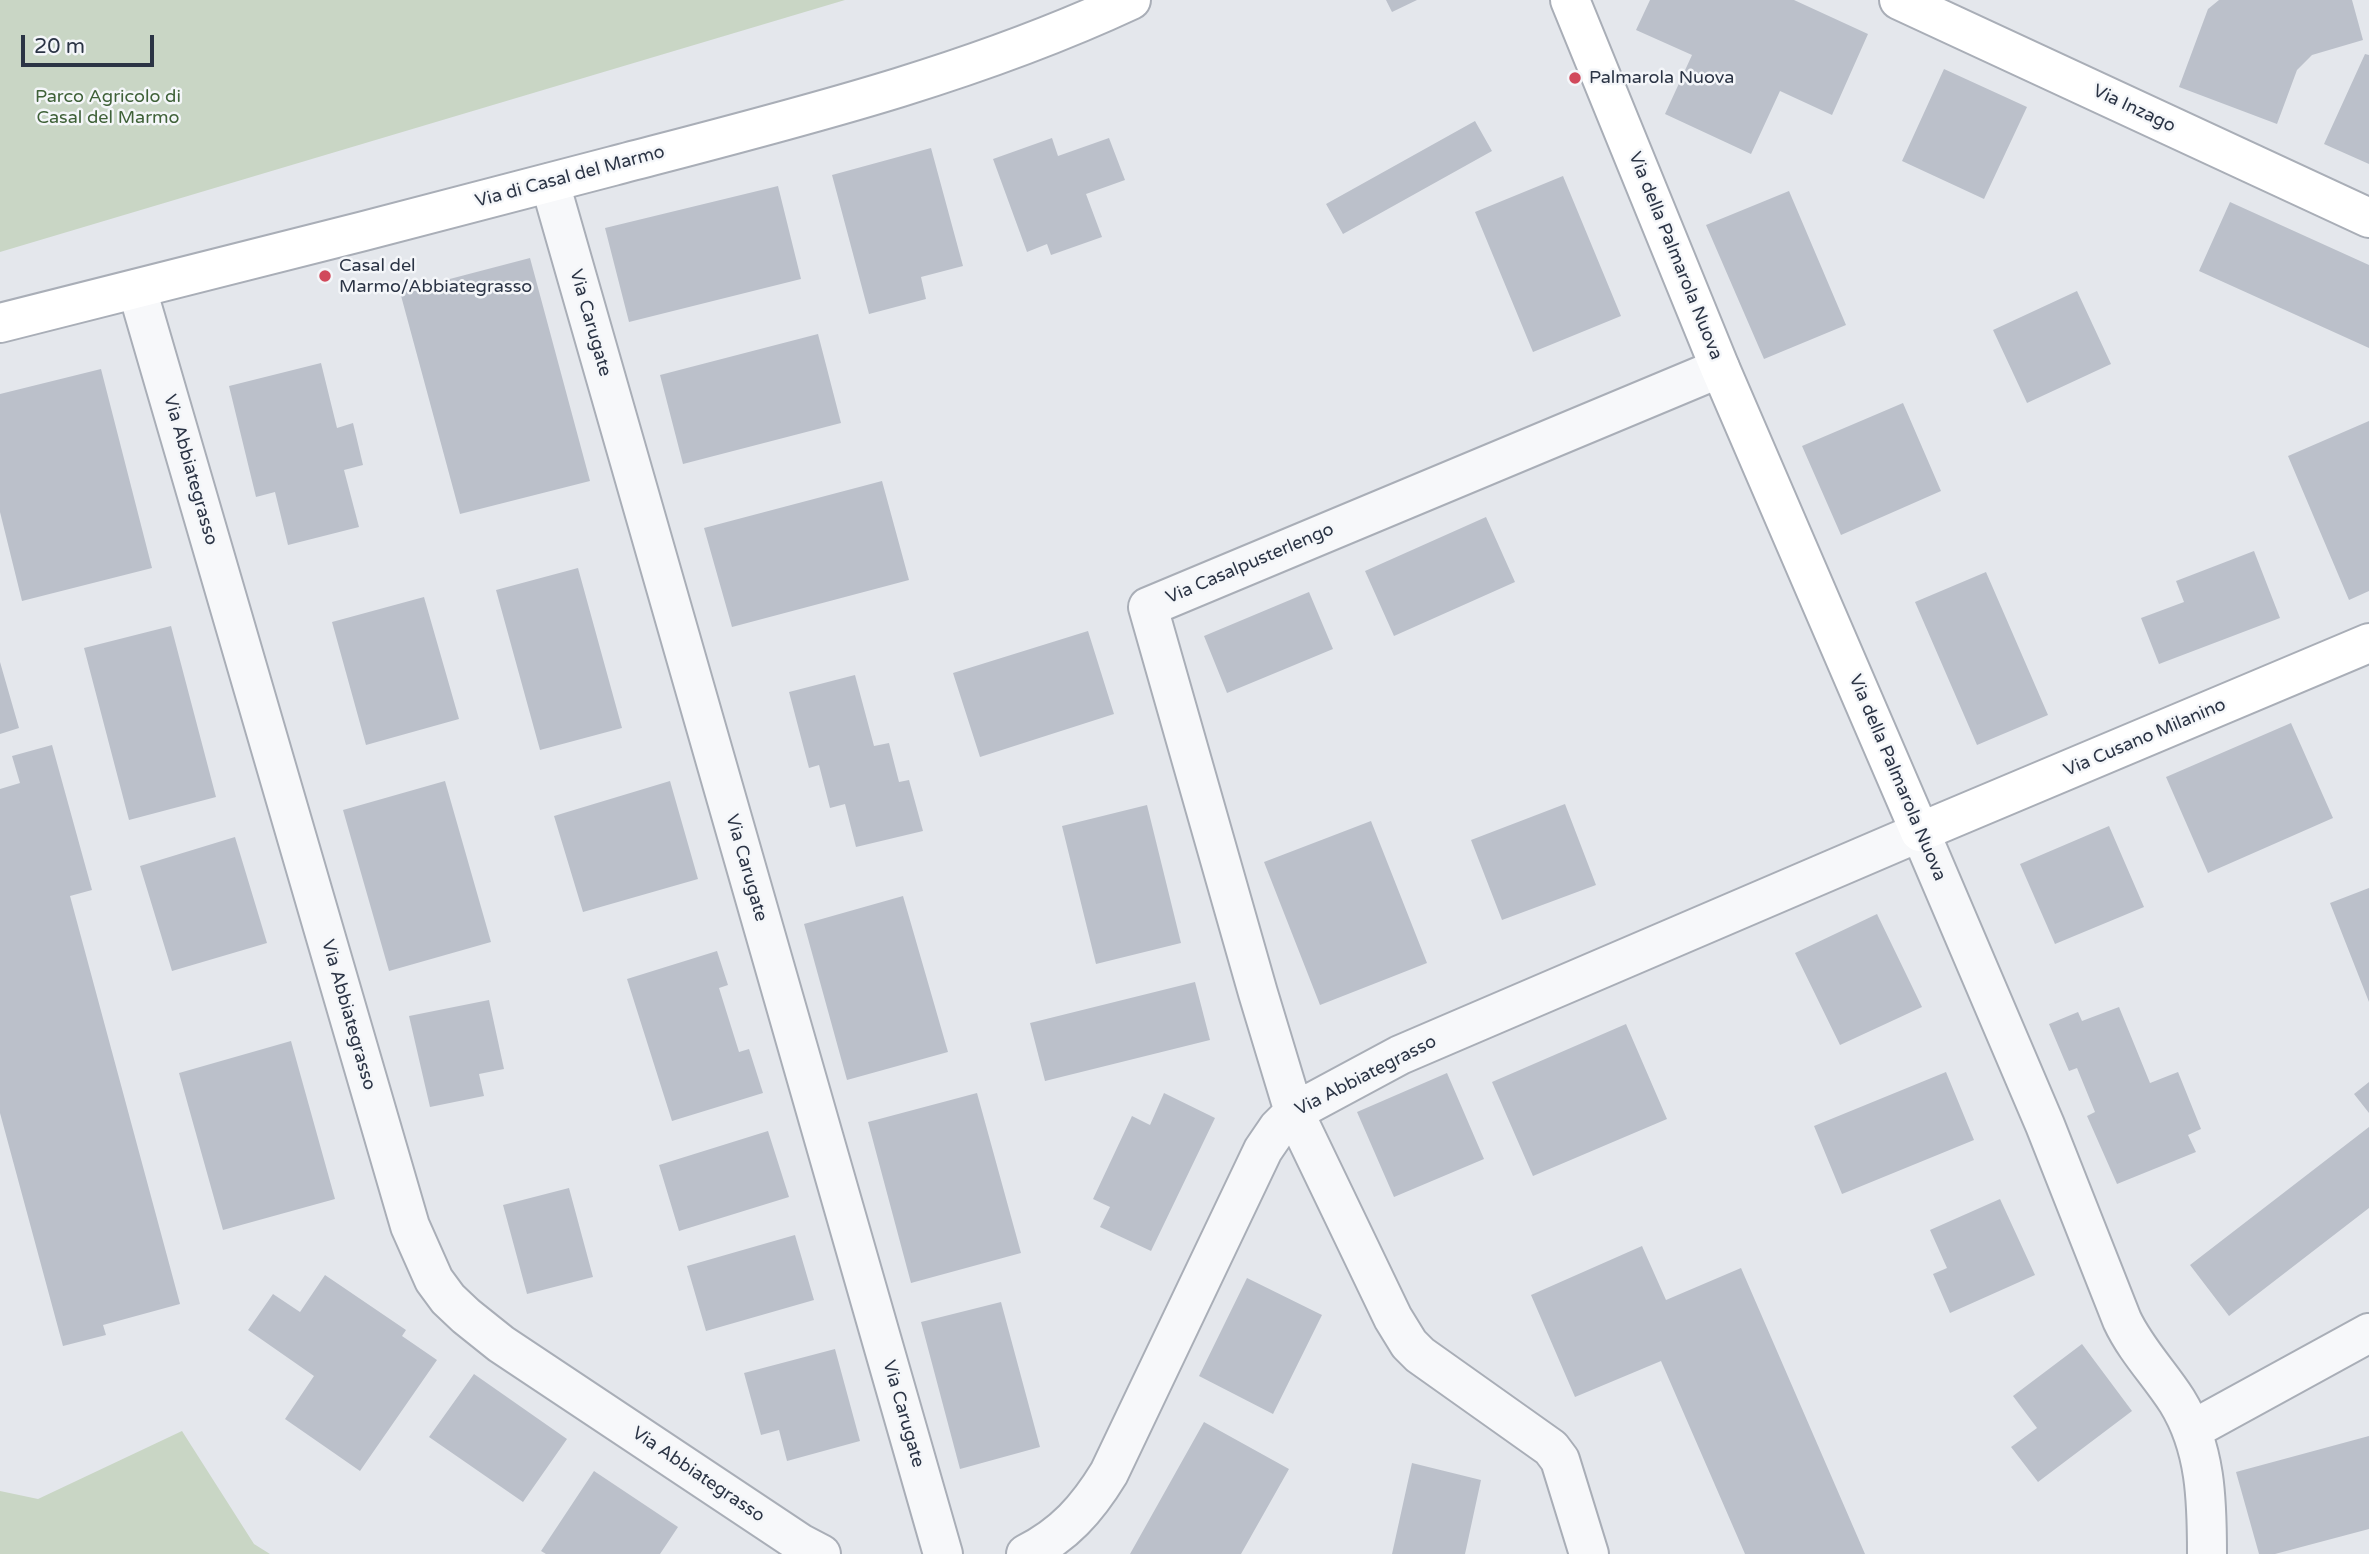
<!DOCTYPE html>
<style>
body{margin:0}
#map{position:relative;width:2369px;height:1554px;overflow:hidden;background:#e4e7ec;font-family:"Varela Round",sans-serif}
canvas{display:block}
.scale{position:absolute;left:21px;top:35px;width:133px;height:32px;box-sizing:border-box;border:4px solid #2b3445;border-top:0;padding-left:9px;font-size:21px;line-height:24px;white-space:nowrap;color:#2b3445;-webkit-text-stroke:5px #f4f6f9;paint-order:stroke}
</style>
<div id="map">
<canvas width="2369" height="1554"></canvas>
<div class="scale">20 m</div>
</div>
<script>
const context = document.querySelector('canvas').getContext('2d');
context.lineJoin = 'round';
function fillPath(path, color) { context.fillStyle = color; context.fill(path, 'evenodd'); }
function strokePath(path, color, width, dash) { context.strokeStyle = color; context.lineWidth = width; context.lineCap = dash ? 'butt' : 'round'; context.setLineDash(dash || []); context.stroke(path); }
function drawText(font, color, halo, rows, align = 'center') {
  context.font = font + ' "Varela Round",sans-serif'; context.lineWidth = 5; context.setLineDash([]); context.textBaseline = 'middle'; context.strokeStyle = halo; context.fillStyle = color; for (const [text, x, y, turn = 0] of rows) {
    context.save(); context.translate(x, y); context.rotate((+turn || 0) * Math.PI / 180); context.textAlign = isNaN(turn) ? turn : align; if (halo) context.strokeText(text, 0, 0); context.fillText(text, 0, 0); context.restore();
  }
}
const green = new Path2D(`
 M0,0h845l-845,252z
 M182,1431l72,113 16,10h-270v-63l38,8z`);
const building = new Path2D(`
 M1386,0h31l-25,12z
 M1650,0h144l74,34 -36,81 -52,-24 -29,63 -86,-40 27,-59 -56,-25z
 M2219,0h133l11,40 -51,15 -15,15 -20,54 -98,-37 29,-78z
 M2365,54l4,1v109l-45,-20z
 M1944,69l83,38 -43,92 -82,-38z
 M1475,121l17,30 -149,83 -17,-30z
 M1052,138l6,18 51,-18 16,42 -39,14 16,43 -51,18 -4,-11 -20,8 -34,-93z
 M931,148l32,118 -42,11 5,22 -57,15 -37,-139z
 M1563,176l58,140 -88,36 -58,-140z
 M778,186l23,93 -172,43 -24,-94z
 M1789,191l57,134 -82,34 -58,-134z
 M2230,202l139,63v83l-170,-77z
 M530,258l60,223 -130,33 -60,-222z
 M2077,291l34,73 -84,39 -34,-73z
 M818,334l23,89 -158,41 -23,-89z
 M321,363l16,65 16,-5 10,42 -19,5 15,57 -71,18 -13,-53 -19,5 -27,-111z
 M101,369l51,199 -130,33 -22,-89v-118z
 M1903,403l38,88 -100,44 -39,-89z
 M2369,421v170l-20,9 -61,-144z
 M882,481l27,99 -177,47 -28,-99z
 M1486,517l29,65 -121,54 -29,-65z
 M2254,551l26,67 -121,46 -18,-46 43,-16 -8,-21z
 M578,568l44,160 -82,22 -44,-160z
 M1986,572l62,143 -71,30 -62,-143z
 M1309,592l24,57 -106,44 -23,-57z
 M424,597l35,122 -93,26 -34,-123z
 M171,626l45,171 -87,23 -45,-172z
 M1088,631l26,83 -134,43 -27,-84z
 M0,662l19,66 -19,6z
 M855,675l19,71 15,-3 10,39 10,-2 14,51 -67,16 -11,-43 -15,4 -11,-43 -10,3 -20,-76z
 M2291,723l42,95 -125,55 -42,-96z
 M52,745l40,145 -22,6 110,408 -77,21 3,10 -43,11 -63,-233v-324l20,-6 -8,-27z
 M445,781l46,161 -102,29 -46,-161z
 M670,781l28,98 -115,33 -29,-96z
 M1565,804l31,81 -94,35 -31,-80z
 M1147,805l34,138 -85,21 -34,-138z
 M1371,821l56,142 -107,42 -56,-143z
 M2109,826l35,81 -89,37 -35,-80z
 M235,837l32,106 -95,28 -32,-105z
 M2369,888v114l-39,-99z
 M903,896l45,156 -101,28 -43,-156z
 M1877,914l45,93 -82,38 -45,-92z
 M717,951l11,34 -9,3 20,64 10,-3 14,44 -91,28 -45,-142z
 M1195,982l15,58 -165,41 -15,-58z
 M489,1000l15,69 -25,5 5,22 -54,11 -21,-91z
 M2119,1007l31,76 28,-11 23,57 -13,6 8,17 -79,32 -30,-68 8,-4 -18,-44 -8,3 -20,-47 29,-12 4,9z
 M1626,1024l41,95 -134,57 -41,-94z
 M291,1041l44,158 -112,31 -44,-157z
 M1946,1072l28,68 -132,54 -28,-68z
 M1447,1073l37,86 -90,38 -37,-85z
 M2369,1082v31l-15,-19z
 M977,1093l44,160 -110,30 -43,-161z
 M1164,1093l51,25 -64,133 -51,-24 10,-20 -17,-8 39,-83 18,9z
 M2369,1127v81l-140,108 -39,-51z
 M768,1131l21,66 -110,34 -20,-66z
 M569,1188l24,89 -66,17 -24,-89z
 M2000,1199l35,76 -85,38 -17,-39 14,-6 -17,-38z
 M795,1235l19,65 -108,31 -19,-65z
 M1642,1246l24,54 75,-32 124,286h-120l-84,-193 -86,36 -44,-102z
 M325,1275l81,55 -4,6 35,24 -77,111 -75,-52 29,-43 -66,-46 25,-36 27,18z
 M1247,1278l75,37 -49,99 -74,-38z
 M1001,1302l39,145 -80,22 -39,-147z
 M2082,1344l50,67 -94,71 -27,-35 26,-19 -24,-32z
 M835,1349l25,92 -73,20 -8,-31 -18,5 -17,-62z
 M474,1374l93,65 -44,63 -94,-65z
 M1204,1422l85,47 -48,85h-111z
 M2369,1436v93l-94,25h-16l-23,-82z
 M1412,1463l69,17 -16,74h-73z
 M594,1471l84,56 -18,27h-114l-5,-3z`);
const street = new Path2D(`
 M550,183l393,1371
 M137,289l273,937 24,54 14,19 18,17 35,28 299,199 21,11
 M2192,1430l177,-97
 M1026,1554c38,-19 61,-45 83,-81l154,-323 15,-22 16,-16 106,-57 520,-223 125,293 77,195c14,30 37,53 55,81 29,47 30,99 30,153
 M1589,1554l-29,-94 -9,-12 -131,-93 -11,-11 -16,-26 -99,-206 -36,-119 -110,-386 572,-239`);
const secondary = new Path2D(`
 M1570,0l150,368 200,464 449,-189
 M1899,0l470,218
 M0,323c205,-51 409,-103 613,-157 175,-46 353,-89 518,-166`);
const markers = [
 [1575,78,7,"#d1495b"],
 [325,276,7,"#d1495b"]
];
const poiNames = [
 ["Palmarola Nuova",1589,78],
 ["Casal del",339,266],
 ["Marmo/Abbiategrasso",339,287]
];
const parkNames = [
 ["Parco Agricolo di",108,97],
 ["Casal del Marmo",108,118]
];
const streetNames = [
 ["Via Inzago",2134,109,25],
 ["Via di Casal del Marmo",570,177,-15],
 ["Via della Palmarola Nuova",1675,256,68],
 ["Via Carugate",590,323,74],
 ["Via Abbiategrasso",190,470,74],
 ["Via Casalpusterlengo",1250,564,-23],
 ["Via Cusano Milanino",2145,738,-23],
 ["Via della Palmarola Nuova",1897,778,67],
 ["Via Carugate",746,868,74],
 ["Via Abbiategrasso",348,1015,74],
 ["Via Abbiategrasso",1366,1076,-27],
 ["Via Carugate",903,1414,74],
 ["Via Abbiategrasso",698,1475,34]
];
fillPath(green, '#c9d6c5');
fillPath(building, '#bbc0ca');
strokePath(street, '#a9aeb7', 42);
strokePath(secondary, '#a9aeb7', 42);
strokePath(street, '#f7f8fa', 38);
strokePath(secondary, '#fff', 38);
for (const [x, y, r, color] of markers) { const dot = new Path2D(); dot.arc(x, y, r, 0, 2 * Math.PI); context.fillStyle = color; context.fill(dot); strokePath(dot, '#f4f6f9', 2.5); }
drawText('18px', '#2b3445', '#f4f6f9', poiNames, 'left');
drawText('18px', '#3f6138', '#f4f6f9', parkNames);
drawText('18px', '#2b3445', '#f4f6f9', streetNames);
</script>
